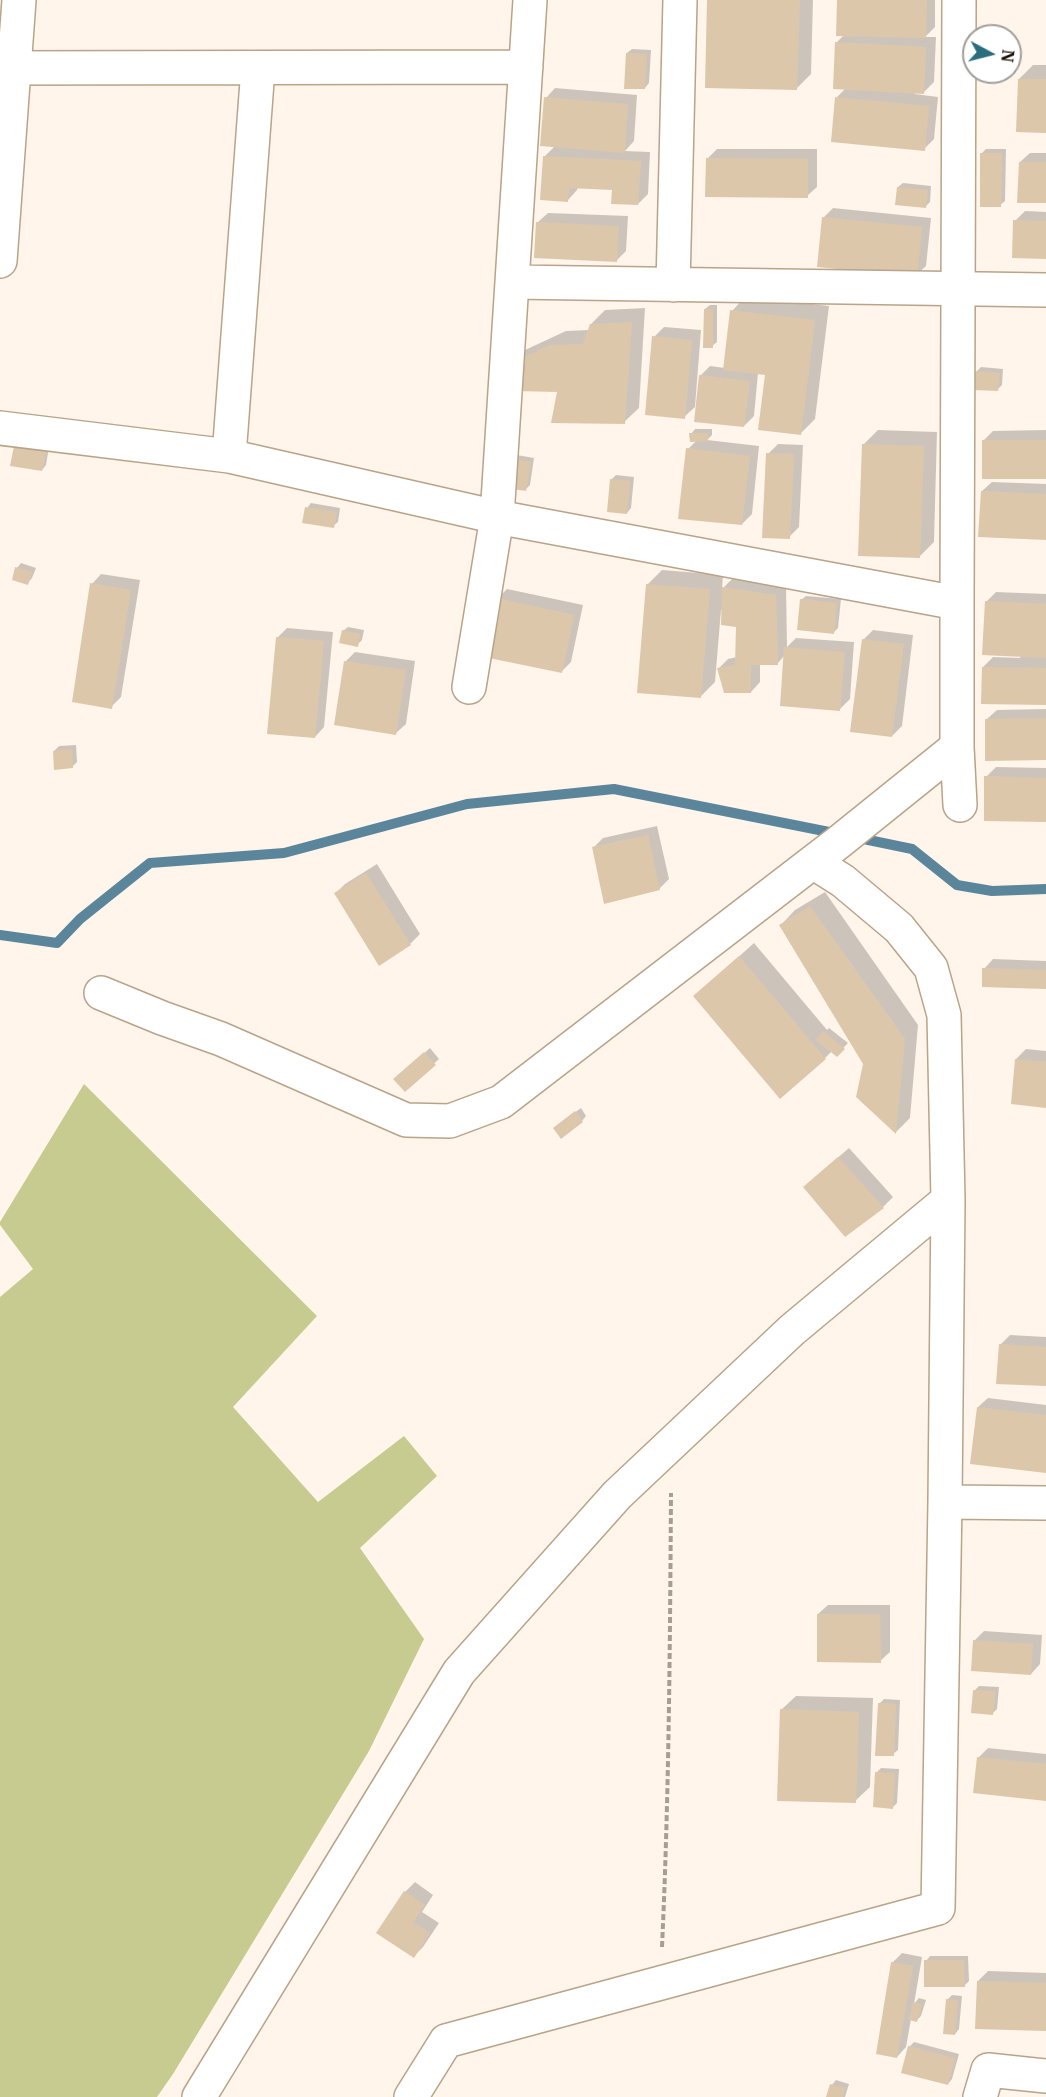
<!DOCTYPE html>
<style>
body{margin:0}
#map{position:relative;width:1046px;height:2097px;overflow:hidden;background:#fff5ea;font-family:"IBM Plex Serif",serif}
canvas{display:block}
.north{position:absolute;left:962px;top:24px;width:60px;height:60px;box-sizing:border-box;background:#fff;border:2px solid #a29f9b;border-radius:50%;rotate:97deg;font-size:16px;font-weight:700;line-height:24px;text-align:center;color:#170f06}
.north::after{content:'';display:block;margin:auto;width:21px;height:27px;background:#2a6d7f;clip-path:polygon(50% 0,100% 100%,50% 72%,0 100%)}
</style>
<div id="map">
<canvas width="1046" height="2097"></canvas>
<div class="north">N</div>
</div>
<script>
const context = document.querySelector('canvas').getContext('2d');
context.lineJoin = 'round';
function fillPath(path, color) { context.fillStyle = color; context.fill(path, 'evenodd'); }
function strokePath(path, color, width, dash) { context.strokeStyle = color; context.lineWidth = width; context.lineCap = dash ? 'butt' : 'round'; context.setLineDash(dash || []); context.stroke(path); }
const green = new Path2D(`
 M84,1084l233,232 -84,91 85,95 86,-66 33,40 -77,72 64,91 -55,112 -196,323 -16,23h-157v-800l33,-28 -33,-44v-3z`);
const shadow = new Path2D(`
 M709,0h104l-2,74 -14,14z
 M838,0h97v27l-10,10h11l-2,45 -10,10h-9v2l23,3 -4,42 -10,10 -87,-52 9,-9 -10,-45 8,-8z
 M632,49l19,1 -2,33 -4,5 -18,-35z
 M1033,65h13v67l-27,-53z
 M555,88l82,7 -3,46 -9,10 25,1 -2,42 -10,10 -24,-15 -36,-2 -1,3 -9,10 -24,-43 11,-11 -9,-48z
 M717,149h100v38l-10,9 -100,-37z
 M986,149h20l-1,52 -5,4 -18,-52z
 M1030,153h16v49l-26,-40z
 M903,183l28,3 -1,16 -5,5 -27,-20z
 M833,208l98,10 -5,48 -10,9 -93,-57z
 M1025,211l21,1v46l-31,-37z
 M548,213l80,3 -2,35 -10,10 -78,-39z
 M746,296l83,10 -14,113 -14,14 -35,-59 -8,-1 -4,43 -10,10 -44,-50 10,-10 15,2 7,-57z
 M710,305h7v37l-5,4 -7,-37z
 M645,308l-6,100 -15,14 -114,-58 15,-14 41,-19 23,-1 2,-6 14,-14z
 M664,327l37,3 -6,77 -11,10 -30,-80z
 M981,367l22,2 -1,16 -5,5 -21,-18z
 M695,429h17v6l-5,5 52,6 -7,68 -10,10 -54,-75 9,-9 -6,-6z
 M878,430l59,2 -3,110 -15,15 -56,-112z
 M1046,430v47l-63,-36 10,-10z
 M778,444l25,1 -4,82 -10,10 -21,-83z
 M15,447h34l-3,18 -4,5z
 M517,455l17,3 -4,27 -4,4 -18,-2z
 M616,475l18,2 -3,31 -4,5 -16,-33z
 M992,482l54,2v55l-64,-48z
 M311,503l29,5 -2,14 -5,4 -26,-18z
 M21,563l15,5 -4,10 -4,5 -11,-15z
 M662,570l61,5 -1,14 11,-11 53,8 1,61 9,-9 58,4 -4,57 -10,10 -55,-54 -8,9h-17v18l-9,10 -32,-24 9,-9 9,-2v-31l-14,-16h-2l-6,72 -14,14 -54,-111z
 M101,574l39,6 -19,117 -10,10 -19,-123z
 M507,589l76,16 -12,57 -10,10 -64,-73z
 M996,592l50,2v110l-63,-37 10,-10 27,1 1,-3 -35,-53z
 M806,596l35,3 -3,29 -5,5 -32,-33z
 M348,627l16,3 -2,10 -5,5 -14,-14z
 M287,628l46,4 -9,95 -9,10 -38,-99z
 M873,630l40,5 -11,91 -10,10 -29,-96z
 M355,652l60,9 -9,63 -10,9 -51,-71z
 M1046,709v49l-59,-39 10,-9z
 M76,745l1,17 -5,5 -18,-16 5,-5z
 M996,767l50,1v52l-60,-43z
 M657,826l12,53 -10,10 -66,-41 10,-10z
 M377,864l43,70 -10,10 -74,-51 9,-9z
 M825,892l93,133 -8,93 -14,14 -32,-68 -83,-139 14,-15z
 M754,943l73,87 2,-2 19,15 -11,12 -5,-4 -7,7 -130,-62z
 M993,959l53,2v26l-62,-18z
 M430,1048l9,11 -34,31 -5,-15z
 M1026,1049l20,2v55l-30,-47z
 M581,1108l5,8 -4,5 -23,3z
 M849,1148l44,49 -10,10 -37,28 -32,-57z
 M1010,1335l36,2v48l-46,-40z
 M988,1398l58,7v66l-68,-64z
 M828,1605h62v47l-10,9 -62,-47z
 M984,1631l58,4 -2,29 -9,10 -57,-33z
 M979,1686l20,1 -2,22 -4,4 -18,-23z
 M796,1696l77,2 -3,89 -15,14 -74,-91z
 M884,1699l16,1 -2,50 -5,4 -14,-50z
 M988,1748l58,6v45l-68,-41z
 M881,1768l18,1 -2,34 -4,4 -16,-35z
 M415,1882l18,13 -11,17 17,11 -16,24 -9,9 -36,-23 27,-41z
 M902,1953l20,4 -8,47 5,-6 7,2 -5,16 -4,4 -6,-1 -5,28 -9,10 -5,-94z
 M930,1956h38l1,25 -5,5 -38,-25z
 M988,1971l58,2v57l-68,-49z
 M952,1995l10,1 -3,33 -4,5 -8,-34z
 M914,2042l45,12 -7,25 -4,5 -39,-37z
 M836,2080l13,4 -4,13h-17l4,-12z`);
const stream = new Path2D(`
 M854,837l58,12 45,36 35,6 54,-2
 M0,935l57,8 23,-24 70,-56 134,-10 183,-49 147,-15 225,45`);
const building = new Path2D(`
 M707,0h93l-3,90 -92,-2z
 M837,0h90l-1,38 -90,-2z
 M835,42l91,5 -2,47 -91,-5z
 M626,53l21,1 -2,35h-21z
 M1018,79h28v54l-30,-1z
 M544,97l84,7 -3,49 -85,-7z
 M835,97l94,9 -4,45 -94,-9z
 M980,153h22l-1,54h-21z
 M543,156l98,5 -3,44 -27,-1 1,-14 -43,-2 -1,14 -28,-2z
 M706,158l102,1v39l-103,-1z
 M1019,162h27v41h-29z
 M897,187l31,3 -2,18 -31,-3z
 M822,217l100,10 -5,50 -100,-10z
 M1013,220l33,1v38l-34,-1z
 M536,222l83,4 -2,36 -83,-4z
 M704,309h9v39h-10z
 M730,310l85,10 -14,115 -43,-5 7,-55 -42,-5z
 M632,322l-7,102 -74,-1 6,-31 -42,-1 -6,-27 41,-19 33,-1 7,-20z
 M652,336l40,4 -7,79 -40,-4z
 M975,371l25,2 -2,18 -25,-1z
 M699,375l51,6 -6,46 -50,-5z
 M689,433h19v8l-18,1z
 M982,440h64v39h-64z
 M862,444l62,2 -4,112 -62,-2z
 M14,446l32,6 -4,19 -32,-5z
 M686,448l64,8 -8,69 -64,-6z
 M766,453l28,1 -4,85 -28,-1z
 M511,459l20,3 -5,29 -20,-3z
 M610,479l20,2 -3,33 -20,-2z
 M981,491l65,3v46l-68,-3z
 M305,507l32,5 -3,16 -32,-5z
 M15,567l17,5 -4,13 -16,-5z
 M90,583l41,7 -19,119 -40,-7z
 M646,584l64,5 -9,109 -64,-5z
 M722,587l54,8 2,70h-27v28h-27l-7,-25 18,-3 1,-38 -15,-2z
 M496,598l78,17 -12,58 -78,-16z
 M800,599l37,4 -3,31 -37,-4z
 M985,601l61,3v54l-64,-3z
 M342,630l18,4 -2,13 -19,-4z
 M276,637l48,4 -9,97 -48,-4z
 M862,639l42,5 -12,93 -42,-5z
 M784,647l61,5 -5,59 -60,-5z
 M344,661l62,9 -10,65 -62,-10z
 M982,667l64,1v37l-65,-1z
 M1046,718v42l-61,1v-42z
 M72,749l1,19 -19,2 -1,-19z
 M984,776l62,2v44l-62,-1z
 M648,835l12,55 -56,14 -12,-57z
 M366,873l45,72 -32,21 -45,-73z
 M810,906l95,133 -9,95 -40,-37 7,-33 -84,-139z
 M739,956l87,103 -46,40 -87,-103z
 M982,968l64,2v19l-64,-2z
 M823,1031l22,18 -8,8 -21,-17z
 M424,1052l12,13 -31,27 -12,-13z
 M1015,1059l31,3v46l-35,-4z
 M575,1111l8,11 -22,17 -8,-11z
 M838,1157l46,51 -39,29 -42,-50z
 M999,1344l47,3v39l-50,-2z
 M977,1407l69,8v58l-76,-9z
 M817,1614h63l1,49 -64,-1z
 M973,1640l60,4 -2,31 -60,-4z
 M973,1690l22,1 -2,24 -22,-2z
 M878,1703l18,1 -2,52h-19z
 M780,1709l79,3 -3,91 -79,-2z
 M977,1757l69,7v37l-73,-8z
 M875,1772l20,1 -2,36 -20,-2z
 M404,1891l21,14 -12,17 17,11 -16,25 -38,-25z
 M924,1960h40l1,27h-41z
 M891,1962l22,4 -16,92 -21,-4z
 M977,1981l69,2v48l-71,-2z
 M946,1999l12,1 -3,35 -12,-1z
 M913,2002l9,2 -5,18 -8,-2z
 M908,2046l47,12 -7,27 -47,-12z
 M830,2084l15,4 -2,9h-17z`);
const path = new Path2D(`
 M662,1947c7,-151 8,-303 9,-454`);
const minor = new Path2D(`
 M959,0l-2,603v144l3,58
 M0,68l526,-1
 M0,261l19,-261
 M513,282l533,8
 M673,285l7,-285
 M0,428l229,28 268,61 460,86
 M229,456l29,-388
 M469,687l28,-170 33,-517
 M101,993l61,25 59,21 185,81 44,1 51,-19 338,-260 118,-95
 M945,1502l101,1
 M199,2097l260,-425 158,-177 175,-165 156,-130
 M411,2097l35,-56 492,-133 7,-406 3,-302 -4,-185 -13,-47 -32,-40 -56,-47 -30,-19
 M980,2097l8,-27 58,6`);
fillPath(green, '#c7cb90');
fillPath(shadow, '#0003');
strokePath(stream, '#5b859a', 10);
fillPath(building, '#dcc7ab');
strokePath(minor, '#b9a389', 36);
strokePath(path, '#a79d93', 4, [6, 3]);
strokePath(minor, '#fff', 33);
</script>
